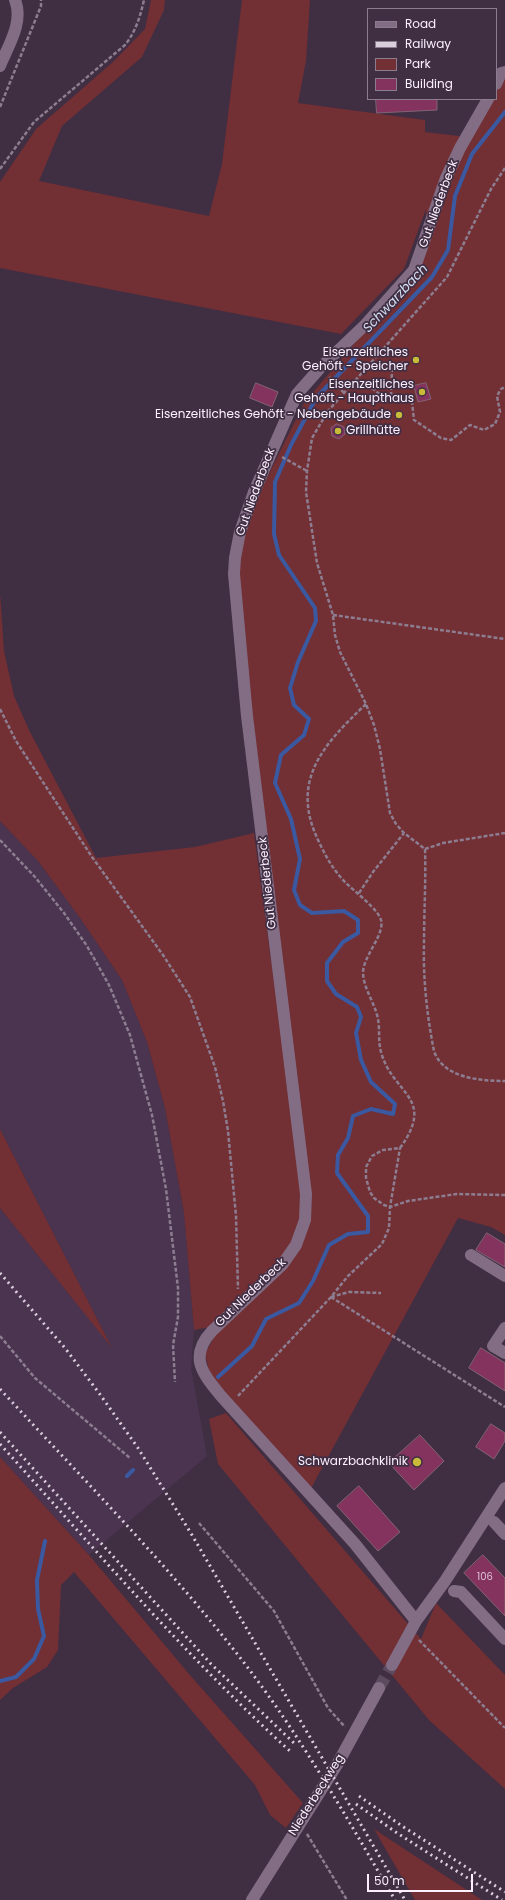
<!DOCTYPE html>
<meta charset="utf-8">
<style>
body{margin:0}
#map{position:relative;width:505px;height:1900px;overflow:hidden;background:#402e43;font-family:Poppins,sans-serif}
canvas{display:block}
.legend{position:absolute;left:367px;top:8px;width:130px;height:92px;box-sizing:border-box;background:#402e43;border:1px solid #8b7c8e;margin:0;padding:5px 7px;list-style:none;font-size:12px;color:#fcf0fe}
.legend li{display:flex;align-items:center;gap:8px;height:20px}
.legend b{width:20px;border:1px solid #8b7c8e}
.scale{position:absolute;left:367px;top:1874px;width:106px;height:18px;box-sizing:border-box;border:2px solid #fcf0fe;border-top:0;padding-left:5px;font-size:12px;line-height:14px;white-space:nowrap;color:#fcf0fe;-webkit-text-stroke:3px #402e43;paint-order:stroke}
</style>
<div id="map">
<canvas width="505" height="1900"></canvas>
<ul class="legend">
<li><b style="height:5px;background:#826d85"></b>Road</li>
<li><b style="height:5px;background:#dacddc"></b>Railway</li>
<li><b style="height:11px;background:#722f34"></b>Park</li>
<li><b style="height:11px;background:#84335f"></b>Building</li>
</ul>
<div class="scale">50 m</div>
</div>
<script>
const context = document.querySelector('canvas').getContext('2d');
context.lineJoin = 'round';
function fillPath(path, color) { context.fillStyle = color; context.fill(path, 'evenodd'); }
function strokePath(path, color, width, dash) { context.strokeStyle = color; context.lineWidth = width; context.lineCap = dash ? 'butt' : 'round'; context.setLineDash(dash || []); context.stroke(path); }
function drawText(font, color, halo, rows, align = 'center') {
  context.font = font + ' Poppins,sans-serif'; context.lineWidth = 3.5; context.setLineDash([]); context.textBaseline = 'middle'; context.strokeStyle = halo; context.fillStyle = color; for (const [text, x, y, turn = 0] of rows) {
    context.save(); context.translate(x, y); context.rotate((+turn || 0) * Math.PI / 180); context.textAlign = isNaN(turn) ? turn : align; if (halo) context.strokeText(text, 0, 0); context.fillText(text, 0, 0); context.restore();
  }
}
const built = new Path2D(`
 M0,821l38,40 42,57 42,62 25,62 18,66 19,105 10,117 -3,38 16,88 -118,99 -89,-98v-249l111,138 -111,-217z`);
const green = new Path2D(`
 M151,0h14l-1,10 -22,47 -80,69 -23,55 170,35 13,-52 20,-164h68l-4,61 -8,42 127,17v12l42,5 19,-38h10v-13l9,-12v1161l-14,-8 -33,-9 -149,274 -98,-114 -6,-24 11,-21 68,-66 24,-47 -66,-594 -3,-67 6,-26 11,-33 48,-97 71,-84 50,-66 1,-44 -22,60 -63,65 -341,-66v-86l36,-53 78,-68 31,-32z
 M0,593l4,58 10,45 15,34 67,128 99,-11 59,-14 49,365 -2,21 -8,23 -14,21 -69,64 -16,3 -10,-117 -19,-105 -18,-66 -25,-62 -42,-62 -42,-57 -38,-40z
 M0,1129l112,219 -112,-140z
 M226,1413l195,226 15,-36 69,72v114l-76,-69 -211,-256 -9,-45z
 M0,1457l89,98 100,119 114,129 -17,25 -16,-13 -15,-30 -181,-213 -13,13 -3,65 -11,17 -34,21 -13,12z
 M374,1829l108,71h-67z`);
const stream = new Path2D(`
 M218,1377l34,-31 14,-27 33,-16 14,-22 16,-36 19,-11 20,-2v-16l-31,-43 1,-18 10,-17 5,-22 18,-7 22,5 2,-10 -24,-22 -10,-22 -5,-27 5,-16 -4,-10 -21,-13 -9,-13v-18l16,-21 15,-9v-13l-14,-9 -32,2 -12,-8 -6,-15 6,-31 -9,-40 -16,-36 6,-28 23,-20 5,-16 -15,-14 -4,-17 8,-26 18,-41 -1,-13 -36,-53 -5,-21 1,-52 16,-37 25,-47 116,-121 16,-27 7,-54 17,-42 33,-42
 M127,1476l6,-6
 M0,1681l16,-4 18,-18 10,-23 -6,-27 -1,-29 8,-39`);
const building = new Path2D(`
 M376,99h61v11l-60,3z
 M256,383l22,9 -6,15 -22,-9z
 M426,383l5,16 -13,3 -4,-16z
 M337,424l7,3 1,7 -6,5 -7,-3 -1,-8z
 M487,1233l18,11v23l-29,-17z
 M481,1348l24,15v28l-36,-23z
 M491,1424l14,9v8l-11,18 -18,-12z
 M420,1435l24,26 -30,29 -25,-27z
 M359,1486l41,46 -22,19 -41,-45z
 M483,1555l22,23v38l-41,-43z`);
const minorTunnel = new Path2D(`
 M379,1688l13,-23`);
const path = new Path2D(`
 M0,107l41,-101v-6
 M505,168l-14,21 -44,88 -119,134 -16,27 -5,33 -1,21 11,71 16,52 2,20 5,17 26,52 8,21 6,24 10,64 6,11 8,9 21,16c1,32 -1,63 -1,95 -1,35 3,72 10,107 9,27 46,30 71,30
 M0,169l34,-47 91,-77c11,-14 15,-28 19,-45
 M329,377l15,16
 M356,380l11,4 11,9 34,9 2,18 27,18 10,2 19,-15 14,5 11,-6 5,-12 -3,-16 4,-7 4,-2
 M391,396l1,-26 12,-8
 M282,457l25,14
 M333,615l172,24
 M366,704c-43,41 -77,77 -47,138 7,15 15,29 27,41 8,8 32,26 35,37 4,15 -18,36 -18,53 1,17 12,30 15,46 2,11 0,22 3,33 11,42 56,45 19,96l-17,2 -11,6 -6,11v11l4,14 4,6 10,7 6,2 18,-6 49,-7 48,1
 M0,709l16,32 76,116 71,98 27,42 25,70 8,34 5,30 8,85 2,73
 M0,840l35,37 29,36 23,33 22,39 21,50 22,80 14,74 12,99v29l-5,28 2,37
 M425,849l18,-6 62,-10
 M359,893l14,-21 31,-39
 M331,1297l174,110
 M331,1297l18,-5 32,1
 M0,1336l35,42 95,80
 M238,1396l93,-99 17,-21 34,-32 7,-16 1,-21 10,-59
 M199,1523l75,88 54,97 17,19
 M419,1640l86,88
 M307,1834l40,66`);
const minor = new Path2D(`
 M0,66c8,-20 24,-44 15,-66
 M496,84l5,-11 4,-1
 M471,1255l34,21
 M505,1328l-12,18 12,7
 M494,1522l11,12
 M454,1591l7,1 44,47
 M416,1621l-61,-77 -134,-148c-18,-22 -33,-39 -9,-65l70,-66 14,-20 9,-25 1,-26 -59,-478 -13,-142 1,-16 5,-26 14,-40 43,-98 23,-26 46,-44 48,-54 32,-92 14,-30 28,-49
 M392,1665l24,-44 29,-40 60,-93
 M252,1900l86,-137 41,-75`);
const rail = new Path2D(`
 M0,1273l65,75 34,45 39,55 54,87 213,365
 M0,1389c83,90 170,178 245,275 57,74 103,156 150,236
 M0,1432l211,232 84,80
 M0,1444c95,105 186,213 291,308
 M359,1796l43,30 103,66
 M356,1804l41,29 105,67`);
const markers = [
 [416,360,4,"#c9ba3a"],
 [422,392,4,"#c9ba3a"],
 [399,415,4,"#c9ba3a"],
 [338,431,4,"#c9ba3a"],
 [417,1462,5,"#c9ba3a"]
];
const numberNames = [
 ["106",485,1577]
];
const streetNames = [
 ["Gut Niederbeck",439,204,-70],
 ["Gut Niederbeck",256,492,-70],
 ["Gut Niederbeck",268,883,-96],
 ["Gut Niederbeck",251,1293,-44],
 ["Niederbeckweg",317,1795,-58]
];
const poiNames = [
 ["Eisenzeitliches",408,353],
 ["Gehöft - Speicher",408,367],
 ["Eisenzeitliches",414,385],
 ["Gehöft - Haupthaus",414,399],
 ["Eisenzeitliches Gehöft - Nebengebäude",391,415],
 ["Grillhütte",346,431,"left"],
 ["Schwarzbachklinik",408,1462]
];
const waterNames = [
 ["Schwarzbach",396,299,-47]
];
fillPath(built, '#4a344f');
fillPath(green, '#722f34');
strokePath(stream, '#3a59a1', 4);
fillPath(building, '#84335f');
strokePath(building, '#826472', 1);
strokePath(minorTunnel, '#5c4b5f', 12, [12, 6]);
strokePath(path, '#8d7d90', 2.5, [4, 2]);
strokePath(minor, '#826d85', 12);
strokePath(rail, '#dacddc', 3, [2, 4]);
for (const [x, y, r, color] of markers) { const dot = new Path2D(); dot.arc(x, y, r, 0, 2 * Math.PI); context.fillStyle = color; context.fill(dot); strokePath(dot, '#402e43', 1.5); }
drawText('10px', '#dec1d6', null, numberNames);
drawText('12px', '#fcf0fe', '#402e43', streetNames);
drawText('12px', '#fcf0fe', '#402e43', poiNames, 'right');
drawText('italic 13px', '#d5dff4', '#402e43', waterNames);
</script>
